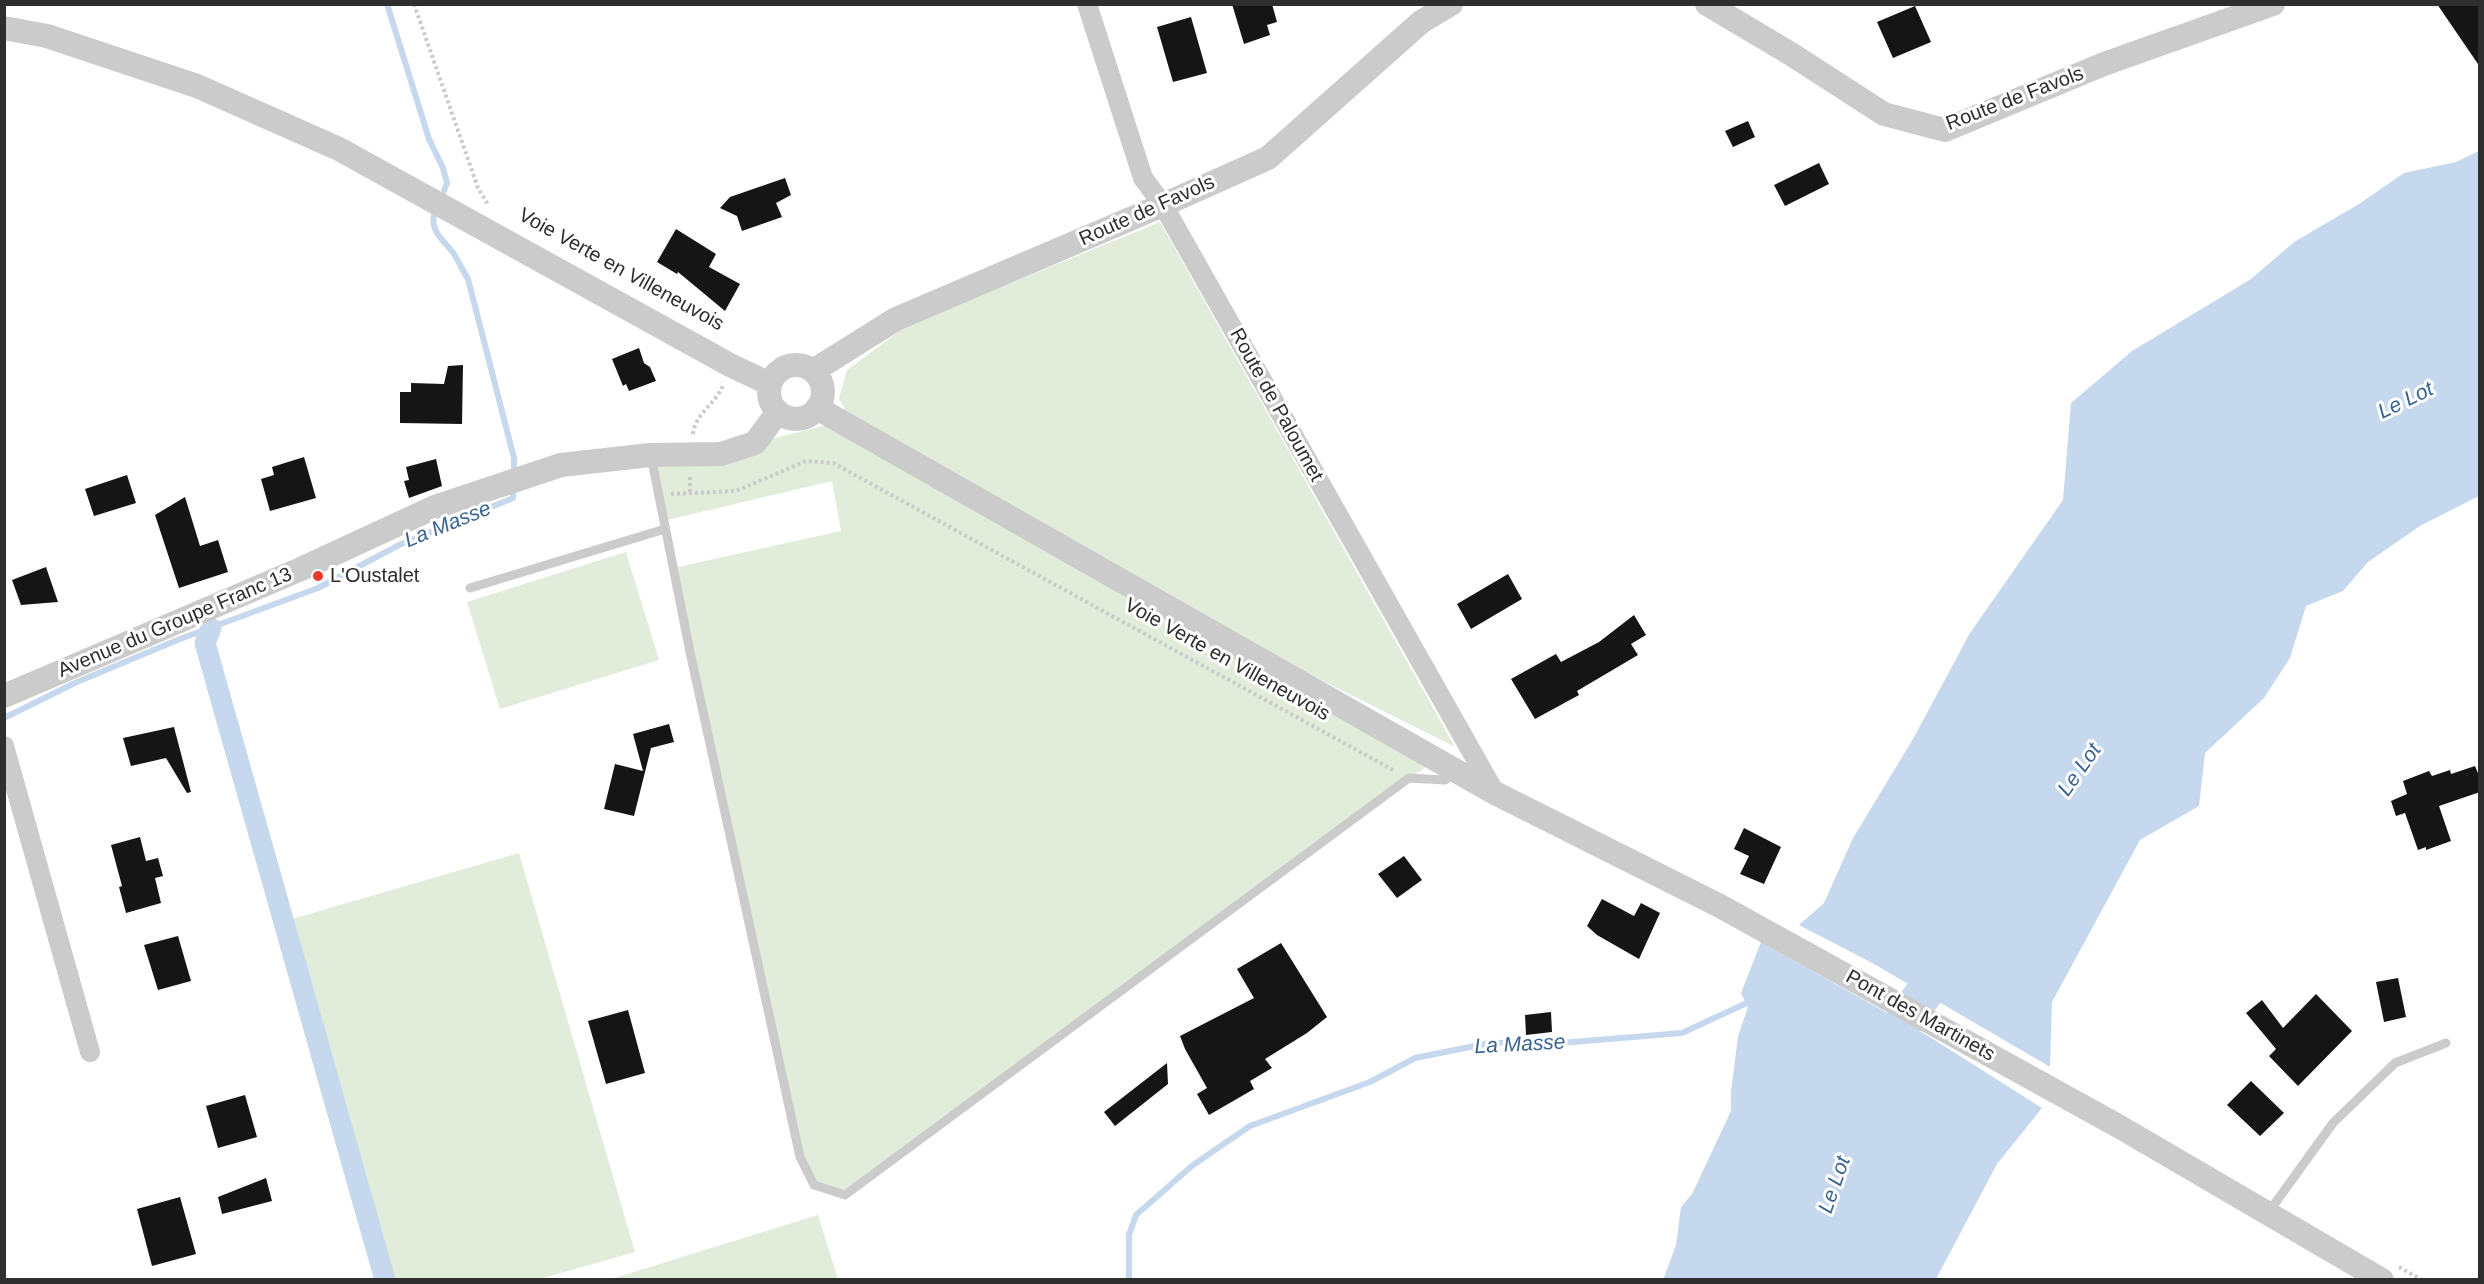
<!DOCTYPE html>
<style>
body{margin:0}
#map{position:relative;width:2484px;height:1284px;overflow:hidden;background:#fff;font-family:Arial,sans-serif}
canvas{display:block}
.frame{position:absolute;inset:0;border:6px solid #2e2e2e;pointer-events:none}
</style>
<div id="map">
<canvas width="2484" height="1284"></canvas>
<div class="frame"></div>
</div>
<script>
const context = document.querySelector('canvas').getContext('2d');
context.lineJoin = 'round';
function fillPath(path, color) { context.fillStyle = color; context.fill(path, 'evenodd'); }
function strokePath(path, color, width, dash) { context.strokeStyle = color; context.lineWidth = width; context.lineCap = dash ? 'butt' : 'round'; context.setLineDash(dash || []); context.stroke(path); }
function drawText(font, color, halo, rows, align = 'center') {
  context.font = font + ' Arial,sans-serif'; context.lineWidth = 6; context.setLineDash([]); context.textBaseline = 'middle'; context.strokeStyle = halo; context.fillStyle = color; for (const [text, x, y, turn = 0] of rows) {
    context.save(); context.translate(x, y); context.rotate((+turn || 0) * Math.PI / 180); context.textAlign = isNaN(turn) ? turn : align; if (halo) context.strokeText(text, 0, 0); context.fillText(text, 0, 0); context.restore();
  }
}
const green = new Path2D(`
 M1160,222l295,525 -158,-79 -449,-252 -9,-18 8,-28 61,-45z
 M839,422l598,338 -28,18 -564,417 -31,-10 -14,-28 -127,-589 168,-37 -9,-50 -169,40 -13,-66 105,-12z
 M626,552l33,108 -159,49 -33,-107z
 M519,853l116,399 -95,27h-151l-104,-358z
 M818,1215l20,64h-227z`);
const water = new Path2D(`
 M2479,151v345l-59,30 -52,36 -25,29 -37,15 -16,52 -26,40 -59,55 -6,53 -59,34 -88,162 -2,65 -176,-103 -75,-39 25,-22 29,-65 60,-99 57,-106 93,-133 8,-97 61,-52 119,-72 43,-37 65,-38 45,-31 52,-11z
 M1761,942l169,95 112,71 -45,56 -61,115 -273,1 13,-35 5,-38 11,-13 39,-83v-19l7,-56 10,-29 -7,-14z`);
const stream = new Path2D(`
 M387,4l42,135 14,29 4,15 -3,8
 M436,209c-9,21 7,30 18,45 5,8 9,17 14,25l46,179v18
 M4,718l73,-36 103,-43 138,-51 81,-43 114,-47v-12
 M1129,1280v-45l7,-20 57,-50 57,-39 120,-44 45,-24 75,-15 83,-1 109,-9 69,-32`);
const canal = new Path2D(`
 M211,628l-6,15 180,637`);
const river = new Path2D(`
 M1890,1042l63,-91`);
const building = new Path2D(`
 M1232,4h40l5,18 -10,3 3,10 -26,9z
 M2437,4h43v63z
 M1915,6l16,36 -38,16 -16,-36z
 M1191,17l16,56 -34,9 -16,-55z
 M1748,121l7,16 -22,10 -8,-16z
 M1819,163l10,21 -44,22 -11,-21z
 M785,178l6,17 -15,8 6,14 -40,14 -5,-15 -17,-8 10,-11z
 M676,229l40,25 -7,13 31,17 -15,27 -47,-39 -1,2 -20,-12z
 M639,348l5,15 6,4 6,14 -27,10 -3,-7 -3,2 -11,-27z
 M463,365l-1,59 -62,-1v-31h11v-9l33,1 4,-18z
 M304,457l12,41 -46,13 -9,-32 13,-4 -2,-8z
 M436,459l6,27 -33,12 -5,-17 5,-1 -3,-13z
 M127,475l9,28 -42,13 -9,-27z
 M185,497l15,49 18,-6 10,32 -49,16 -24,-73z
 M46,567l12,35 -37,3 -9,-25z
 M1508,574l14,25 -51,30 -14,-25z
 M1634,615l12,20 -15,9 7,11 -61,36 2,4 -44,24 -24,-40 45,-25 5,8 38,-20z
 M669,724l5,18 -23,6 -17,68 -30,-7 11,-45 28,7 -10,-37z
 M174,727l17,65 -4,1 -21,-35 -35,8 -8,-28z
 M2475,766l5,12v14l-41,14 12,35 -25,9v-3l-8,3 -13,-37 -9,3 -5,-15 16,-7 -4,-13 26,-10 3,5 18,-6 1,4z
 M1744,828l37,19 -17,37 -24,-10 9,-18 -15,-7z
 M140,837l6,24 12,-3 5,18 -8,2 6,25 -35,10 -7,-26 3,-1 -11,-41z
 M1404,856l18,24 -25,18 -19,-24z
 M1602,899l32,17 7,-13 19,10 -21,46 -42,-24 -10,-9z
 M178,936l13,45 -33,9 -14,-45z
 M1281,943l46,74 -20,16 -42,26 7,9 -22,13 4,8 -45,26 -12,-21 10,-6 -22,-39 -5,-13 74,-38 -17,-29z
 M2398,978l8,39 -22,5 -8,-40z
 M2316,994l36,37 -54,55 -29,-30 7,-7 -30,-36 16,-13 21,28z
 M628,1010l17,63 -39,11 -18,-63z
 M1551,1012l1,20 -26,3 -1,-20z
 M1167,1063l1,21 -53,42 -11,-14z
 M2251,1081l33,32 -24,23 -33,-31z
 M245,1095l12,42 -39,11 -12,-42z
 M266,1178l6,23 -50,13 -4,-17z
 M180,1197l16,57 -44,12 -15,-57z`);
const path = new Path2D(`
 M414,4l64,184 11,18
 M693,434c2,-21 24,-31 30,-49
 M690,492v-18
 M671,494l65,-3 70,-30 27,2 562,308
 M2399,1267l23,13`);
const service = new Path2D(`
 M651,456l39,196 110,505 14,28 31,10 564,-417 36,2 11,-7
 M470,588l195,-59
 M2268,1213l65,-90 62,-60 51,-20`);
const minor = new Path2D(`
 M1087,4l56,174 20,27 332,588
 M4,746l86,306`);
const tertiary = new Path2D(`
 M1707,4l84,50 93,60 61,16 159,-66 169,-60
 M4,28l43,8 150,50 142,63 391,216 40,19
 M769 392a27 27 0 1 1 54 0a27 27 0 1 1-54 0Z
 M813,371l83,-52 267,-114 105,-47 153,-136 30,-18
 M817,408l678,385 225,113 400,221 262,153
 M4,696l297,-127 134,-62 126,-42 89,-10 71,-1 34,-11 23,-31`);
const markers = [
 [318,576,6,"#ec3829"]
];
const streetNames = [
 ["Route de Favols",2015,99,-21],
 ["Route de Favols",1147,211,-24],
 ["Voie Verte en Villeneuvois",621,270,29],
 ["Route de Paloumet",1276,405,61],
 ["Avenue du Groupe Franc 13",175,623,-23],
 ["Voie Verte en Villeneuvois",1227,660,29],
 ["Pont des Martinets",1920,1016,29]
];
const poiNames = [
 ["L'Oustalet",330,576]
];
const waterNames = [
 ["Le Lot",2406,401,-26],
 ["La Masse",448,525,-22],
 ["Le Lot",2080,770,-55],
 ["La Masse",1520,1045,-3],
 ["Le Lot",1835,1185,-71]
];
fillPath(green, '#e1ecdb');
fillPath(water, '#c6d8ed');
strokePath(stream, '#c6d8ed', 6);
strokePath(canal, '#c6d8ed', 21);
strokePath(river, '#c6d8ed', 38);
fillPath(building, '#151515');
strokePath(path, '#cbcbcb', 4, [3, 3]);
strokePath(service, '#cbcbcb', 9);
strokePath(minor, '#cbcbcb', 20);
strokePath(tertiary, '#cbcbcb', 24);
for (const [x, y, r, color] of markers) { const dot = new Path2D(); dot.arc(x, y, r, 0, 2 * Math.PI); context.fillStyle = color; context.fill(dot); strokePath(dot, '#fff', 2); }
drawText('20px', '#2e2e2e', '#fff', streetNames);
drawText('20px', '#2e2e2e', '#fff', poiNames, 'left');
drawText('italic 21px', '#396393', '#fff', waterNames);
</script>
